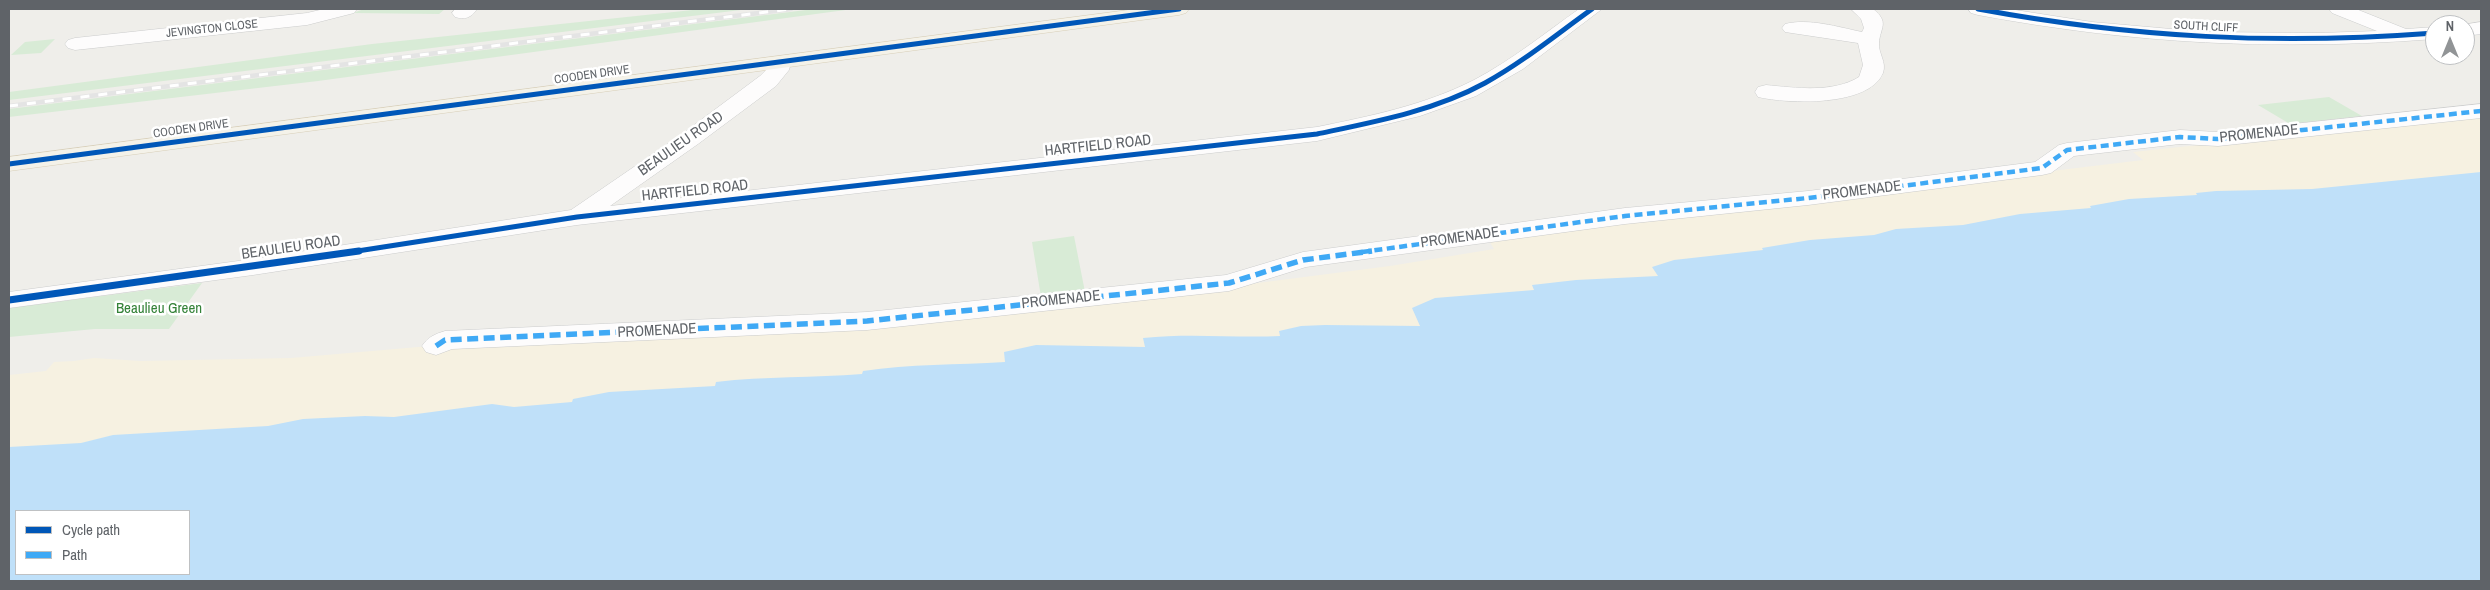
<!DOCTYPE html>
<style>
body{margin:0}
#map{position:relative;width:2490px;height:590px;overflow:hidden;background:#efeeea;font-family:"Archivo Narrow",sans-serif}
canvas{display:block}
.frame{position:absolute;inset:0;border:10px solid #5f6368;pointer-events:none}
.legend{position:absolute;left:15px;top:510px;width:175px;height:65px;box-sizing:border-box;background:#fff;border:1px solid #bfc1c3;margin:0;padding:6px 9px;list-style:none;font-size:15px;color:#5f6368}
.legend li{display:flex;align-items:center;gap:10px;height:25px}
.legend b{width:25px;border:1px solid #bfc1c3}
.north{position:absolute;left:2425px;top:15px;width:50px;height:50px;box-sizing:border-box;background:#fff;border:1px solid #bfc1c3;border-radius:50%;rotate:0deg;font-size:14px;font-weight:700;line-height:20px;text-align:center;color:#5f6368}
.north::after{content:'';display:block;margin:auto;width:18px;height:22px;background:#919496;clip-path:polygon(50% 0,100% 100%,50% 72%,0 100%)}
</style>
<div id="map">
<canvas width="2490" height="590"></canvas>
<div class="frame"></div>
<ul class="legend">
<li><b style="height:6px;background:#0057b8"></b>Cycle path</li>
<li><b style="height:6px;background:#3fa9f5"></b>Path</li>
</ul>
<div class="north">N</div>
</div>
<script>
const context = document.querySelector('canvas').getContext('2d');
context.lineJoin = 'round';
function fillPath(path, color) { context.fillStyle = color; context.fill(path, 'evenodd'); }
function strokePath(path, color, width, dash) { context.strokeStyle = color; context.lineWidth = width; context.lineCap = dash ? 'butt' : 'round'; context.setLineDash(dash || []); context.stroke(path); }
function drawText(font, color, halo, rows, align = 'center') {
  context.font = font + ' "Archivo Narrow",sans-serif'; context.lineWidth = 5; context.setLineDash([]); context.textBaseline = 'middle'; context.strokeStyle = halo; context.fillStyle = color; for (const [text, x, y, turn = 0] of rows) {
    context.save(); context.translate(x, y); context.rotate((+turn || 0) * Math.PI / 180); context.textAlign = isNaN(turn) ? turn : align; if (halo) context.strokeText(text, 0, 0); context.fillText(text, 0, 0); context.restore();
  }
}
const green = new Path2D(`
 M364,9h81l-6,5 -86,-1z
 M702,9h47l-740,91v-8l363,-48z
 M814,9h39l-535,72 -309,36v-8z
 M55,39l-14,14 -30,2 14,-13z
 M2329,97l33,19 -72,8 -32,-19z
 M1074,236l11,56 -44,5 -9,-55z
 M202,283l-33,46h-74l-86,8v-29z`);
const sand = new Path2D(`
 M2481,115v261l-62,156 -2410,49v-206l37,-4 8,-9 20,-1 20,-3 47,3 150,-3 162,-14 680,-45 257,-33 104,-17 -6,-10 655,-79 -10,-8zM16,511h173v63h-173z`);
const water = new Path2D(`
 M2481,172v409h-2472v-134l72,-4 32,-8 155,-9 35,-7 62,-3 29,1 98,-13 22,3 58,-5 1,-3 36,-7 106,-6 1,-4c49,-6 98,-4 146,-8l1,-3c47,-7 94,-6 142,-9l-1,-10 32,-7 109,2 -2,-9c46,-5 91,0 137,-2l-1,-5 22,-5 24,-1 95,1 -8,-18 23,-10 99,-8 -2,-5 44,-5 82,-4 -6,-9 22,-7 89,-10 -1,-2 48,-8 64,-5 22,-6 67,-4 57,-11 71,-6 -1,-2 39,-7 68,-4 -1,-2 20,-2 96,-2zM16,511h173v63h-173z`);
const minor = new Path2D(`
 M324,9h33l-3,4 -47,12 -232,25 -7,-2 -3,-4 3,-4 7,-2 232,-25z
 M455,9h22c-6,9 -12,11 -22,8l-3,-4z
 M1579,9h23l-79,60 -47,27 -56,20 -103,25 -740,84 -324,50 -244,33v-16l244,-33 318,-49 111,-76 78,-58 8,-8 5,-10 7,-2 7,2 4,4 -2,8 -13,16 -78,58 -88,62 707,-79c54,-11 108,-22 157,-47 38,-20 71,-47 105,-71z
 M1851,9h22c17,13 7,19 6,34 -1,10 8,19 4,30 -14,34 -95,31 -125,24l-3,-5 3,-5 8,-2c30,3 67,8 93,-8l4,-12 -5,-22 -73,-11 -3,-4 3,-4c24,-6 53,3 77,8l2,-4 -3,-9z
 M1968,9h41l83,13 113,10 114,1 58,-2 -45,-18 -3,-4h27l50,20 29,-2v12c-160,12 -300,5 -457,-24l-7,-2z
 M2481,22v12l-16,2v-11h-4z
 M2481,104v14l-263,28 -38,-2 -106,12 -23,17 -9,2 -234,30 -183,19 -319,43 -77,24 -362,39 -415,19 -16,6 -10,-3 -4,-6c6,-9 13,-12 23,-15l422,-19 359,-37 77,-23 322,-44 183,-17 227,-29 24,-17 8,-2 113,-13 38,2z`);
const major = new Path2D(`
 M1136,9h53l-3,4 -7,2 -1170,156v-14z`);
const rail = new Path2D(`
 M9,106l782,-97`);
const quietFar1 = new Path2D(`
 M1362,252l263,-36 183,-18 234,-30 25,-18 113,-13 38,2 263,-28`);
const quiet = new Path2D(`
 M436,346l9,-6 422,-19 362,-38 74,-23 69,-9`);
const cyclewayFar1 = new Path2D(`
 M1978,9c157,29 298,36 457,24
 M9,164l1170,-155
 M351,252l226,-35 740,-83c57,-12 117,-23 168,-51 38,-21 72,-49 107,-74`);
const cycleway = new Path2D(`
 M9,300l350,-49`);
const farStreetnames = [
 ["SOUTH CLIFF",2206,27,3],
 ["JEVINGTON CLOSE",212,29,-6],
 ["COODEN DRIVE",592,75,-8],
 ["COODEN DRIVE",191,129,-8]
];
const streetNames = [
 ["PROMENADE",2259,134,-6],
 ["BEAULIEU ROAD",681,144,-35],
 ["HARTFIELD ROAD",1098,146,-6],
 ["HARTFIELD ROAD",695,191,-6],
 ["PROMENADE",1862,191,-7],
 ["PROMENADE",1460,238,-8],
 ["BEAULIEU ROAD",291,248,-8],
 ["PROMENADE",1061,300,-6],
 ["PROMENADE",657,331,-3]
];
const parkNames = [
 ["Beaulieu Green",159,309]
];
fillPath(green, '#d8ebd6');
fillPath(sand, '#f6f1e1');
fillPath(water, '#bfe0f9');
strokePath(minor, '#cbcccc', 1);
strokePath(major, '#d7ceb8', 1);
fillPath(minor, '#fdfcfc');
fillPath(major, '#f4f2e9');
strokePath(rail, '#e4e4e4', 4.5);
strokePath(rail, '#fff', 3, [9]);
strokePath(quietFar1, '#3fa9f5', 4.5, [8, 4.5]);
strokePath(quiet, '#3fa9f5', 5.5, [11, 5.5]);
strokePath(cyclewayFar1, '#0057b8', 5);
strokePath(cycleway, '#0057b8', 7);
drawText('12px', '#5f6368', '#fff', farStreetnames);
drawText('15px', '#5f6368', '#fff', streetNames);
drawText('15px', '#348238', '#fff', parkNames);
</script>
